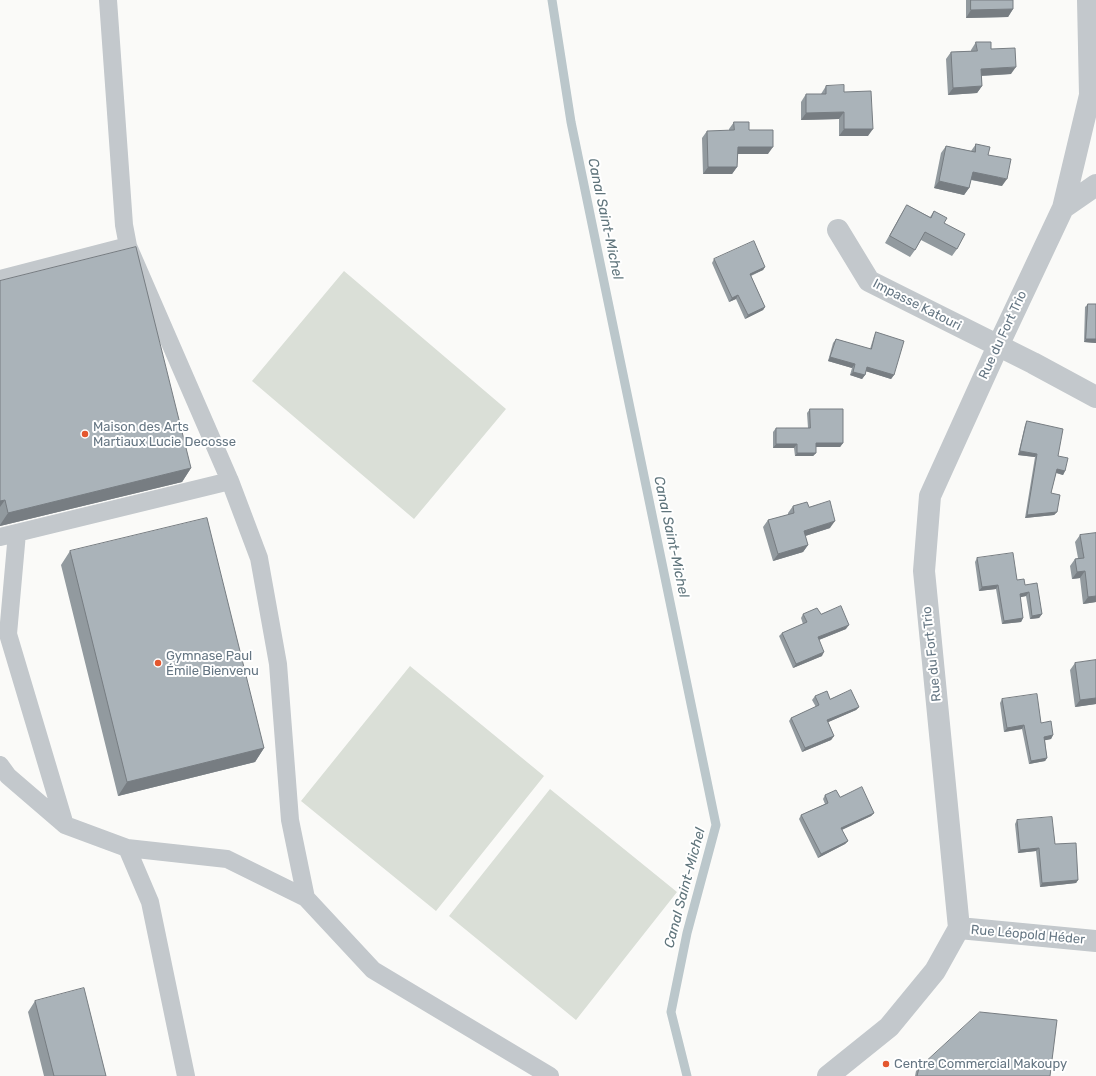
<!DOCTYPE html>
<meta charset="utf-8">
<style>
body{margin:0}
canvas{display:block;background:#fafaf8}
</style>
<canvas width="1096" height="1076"></canvas>
<script>
const context = document.querySelector('canvas').getContext('2d');
context.lineJoin = 'round';
function fillPath(path, color) { context.fillStyle = color; context.fill(path, 'evenodd'); }
function strokePath(path, color, width, dash) { context.strokeStyle = color; context.lineWidth = width; context.lineCap = dash ? 'butt' : 'round'; context.setLineDash(dash || []); context.stroke(path); }
function drawText(font, color, halo, rows, align = 'center') {
  context.font = font + ' Rubik,sans-serif'; context.lineWidth = 4; context.setLineDash([]); context.textBaseline = 'middle'; context.strokeStyle = halo; context.fillStyle = color; for (const [text, x, y, turn = 0] of rows) {
    context.save(); context.translate(x, y); context.rotate((+turn || 0) * Math.PI / 180); context.textAlign = isNaN(turn) ? turn : align; if (halo) context.strokeText(text, 0, 0); context.fillText(text, 0, 0); context.restore();
  }
}
const green = new Path2D(`
 M344,271l162,138 -92,110 -162,-138z
 M410,666l134,110 -108,135 -135,-110z
 M550,789l127,103 -101,128 -127,-104z`);
const stream = new Path2D(`
 M552,0l19,122 145,703 -29,108 -16,79 16,64`);
const lane = new Path2D(`
 M108,0l16,225 4,21 102,235 29,77 19,106 12,156 16,78
 M0,279l128,-33
 M17,533l-9,101 57,191
 M0,537l230,-56
 M0,765l8,11 57,49 62,23 100,11 79,39 67,72 177,106
 M127,848l23,54 36,174`);
const street = new Path2D(`
 M1063,208l33,-23
 M838,230l31,51 164,82 63,34
 M959,928l137,13
 M828,1076l61,-49 46,-56 24,-43 -35,-357 6,-75 68,-150 65,-138 27,-113 -2,-95`);
const wall = new Path2D(`
 M966,0h47v9l-5,8 -42,1z
 M976,42l15,7 20,25 -29,2v10l-5,7 -29,2 -2,-36 5,-7 20,-1v-1z
 M826,86l18,6 24,44h-29v-17l-38,1v-18l5,-8h15z
 M734,122l15,8 19,24h-30l-1,13 -5,7h-29l-1,-36 5,-7h22v-2z
 M976,144l12,11 14,31 -31,-6 -2,8 -5,7 -30,-7 7,-35 5,-7 25,5z
 M907,205l23,12 4,-6 10,12 13,26 -5,7 -31,-16 -6,10 -5,7 -25,-14 17,-30z
 M714,259l51,8 -2,3 -12,6 14,31 -2,3 -18,9 -9,-20 -7,3 -17,-39z
 M0,281l191,187 -9,14 -182,44z
 M1088,304l8,39 -12,-1 1,-35z
 M876,332l18,43 -3,4 -25,-8 -1,4 -3,4 -12,-4 2,-7 -24,-7 5,-18 3,-4 34,10 4,-13z
 M810,409l33,34 -3,4h-24v6l-3,3h-18l-1,-8h-21v-16l3,-4h32l-1,-15z
 M1027,421l31,35 7,15 -2,4 -7,-2 -5,20 6,19 -3,3 -29,3 10,-61 -17,-2 7,-30z
 M793,506l16,1 21,21 -25,8 3,9 -5,7 -30,9 -10,-34 5,-7 20,-5v-2z
 M1096,533v69l-13,2 -3,-26 -8,1 -2,-13 5,-7 3,-1 -3,-16 5,-7z
 M70,551l194,197 -9,14 -137,34 -57,-231z
 M977,558l48,27 17,29 -3,4 -9,1 -4,-23 -6,1 3,21 -2,4 -19,2 -6,-35 -17,2 -4,-29z
 M803,614h18l25,15 -27,11 3,16 -29,12 -14,-32 3,-3 21,-9 -2,-6z
 M1096,660v44l-21,3 -5,-37 5,-7z
 M815,696l44,11 -3,3 -28,12 6,14 -3,4 -29,12 -13,-31 2,-3 25,-11 -4,-7z
 M1002,699l39,24 12,12 -2,4 -6,1 2,18 -2,3 -16,3 -7,-35 -18,3 -4,-29z
 M825,795l15,2 34,16 -3,3 -29,14 6,11 -3,3 -27,14 -19,-39 2,-4 24,-11 -2,-5z
 M1017,820l38,24 23,36 -2,3 -36,4 -4,-36 -18,2 -3,-29z
 M35,1001l71,75h-62l-16,-64z
 M919,1068l131,8h-135l1,-5z`);
const shadedWall = new Path2D(`
 M1013,9l-5,8 -42,1 5,-8z
 M1016,67l-5,7 -35,2 5,-7z
 M982,86l-5,7 -29,2 5,-7z
 M844,112l-5,7 -38,1 5,-7z
 M844,129h29l-5,7h-29z
 M738,147h35l-5,7h-35z
 M708,167h29l-5,7h-29z
 M973,172l34,7 -5,7 -34,-7z
 M939,181l30,7 -5,7 -30,-7z
 M765,267l-2,3 -16,7 3,-3z
 M738,295l-2,4 -7,3 3,-4z
 M765,307l-2,3 -18,9 3,-4z
 M1086,339h10v4l-12,-1z
 M830,357l25,7 -3,4 -24,-7z
 M867,367l27,8 -3,4 -26,-8z
 M853,372l12,3 -3,4 -12,-4z
 M816,443h27l-3,4h-27z
 M776,444h21l-3,4h-21z
 M1020,451l17,3 -2,3 -17,-2z
 M797,453h19l-3,3h-18z
 M191,468l-9,14 -182,44v-1l8,-12z
 M1057,469l8,2 -2,4 -9,-3z
 M5,500l-5,7v-6z
 M1057,512l-3,3 -29,3 2,-3z
 M835,521l-5,7 -31,10 5,-7z
 M808,545l-5,7 -30,9 5,-7z
 M1085,571l-5,7 -8,1 5,-7z
 M998,585l-2,4 -17,2 3,-4z
 M1029,592l-3,4 -9,2 3,-4z
 M1096,596v6l-13,2 5,-7z
 M1042,614l-3,4 -9,1 2,-3z
 M1023,618l-2,4 -19,2 2,-3z
 M849,625l-3,4 -30,12 2,-4z
 M824,652l-2,4 -29,12 3,-4z
 M1096,698v6l-21,3 5,-7z
 M859,707l-3,3 -32,14 3,-4z
 M1024,725l-2,4 -18,3 3,-4z
 M1053,735l-2,4 -9,2 2,-4z
 M834,736l-3,4 -29,12 3,-4z
 M264,748l-9,14 -137,34 9,-14z
 M1047,758l-2,3 -16,3 2,-3z
 M874,813l-3,3 -32,15 2,-3z
 M848,841l-3,3 -27,14 3,-4z
 M1039,848l-3,3 -18,2 2,-3z
 M1078,880l-2,3 -36,4 2,-4z`);
const building = new Path2D(`
 M971,0h42v9l-42,1z
 M976,42h15v7l24,-1 1,19 -35,2 1,17 -29,2 -2,-36 26,-1z
 M844,85v7l27,-1 2,38h-29v-17l-38,1v-19h20v-8z
 M734,122h15v8h24v17h-35l-1,20h-29l-1,-36 27,-1z
 M976,144l14,3 -2,8 23,4 -4,20 -34,-7 -4,16 -30,-7 7,-35 29,6z
 M907,205l24,13 3,-7 13,7 -3,5 21,11 -8,15 -32,-17 -10,18 -25,-14z
 M754,241l11,26 -15,7 15,33 -17,8 -10,-20 -6,3 -18,-39z
 M136,247l55,221 -183,45 -3,-13 -5,1v-220z
 M1088,304h8v35h-10z
 M876,332l28,9 -10,34 -27,-8 -2,8 -12,-3 2,-8 -25,-7 6,-18 35,10z
 M810,409h33v34h-27v10h-19v-9h-21v-16h34z
 M1027,421l36,8 -5,27 10,2 -3,13 -8,-2 -6,24 9,2 -3,17 -30,3 10,-61 -17,-3z
 M830,501l5,20 -31,10 4,14 -30,9 -10,-34 26,-7 -1,-7 14,-4 2,5z
 M207,518l57,230 -137,34 -57,-231z
 M1096,533v63l-8,1 -3,-26 -8,1 -2,-13 9,-1 -4,-23z
 M1013,553l4,27 7,-1 1,6 12,-2 5,31 -10,2 -3,-24 -9,2 3,24 -19,3 -6,-36 -16,2 -5,-29z
 M841,606l8,19 -31,12 6,15 -28,12 -14,-31 25,-11 -4,-8 14,-6 4,6z
 M1096,660v38l-16,2 -5,-37z
 M851,690l8,17 -32,13 7,16 -29,12 -14,-30 28,-13 -4,-9 12,-5 3,8z
 M1037,694l4,29 10,-2 2,14 -9,2 3,21 -16,3 -7,-36 -17,3 -5,-29z
 M862,787l12,26 -33,15 7,13 -27,13 -20,-39 27,-12 -3,-8 11,-5 4,7z
 M1052,817l3,27 21,-1 2,37 -36,3 -3,-35 -19,2 -3,-30z
 M84,988l22,88h-52l-19,-75z
 M980,1012l77,8 -7,56h-133l2,-8z`);
const markers = [
 [85,434,4,"#e4572e"],
 [158,663,4,"#e4572e"],
 [886,1064,4,"#e4572e"]
];
const streetNames = [
 ["Impasse Katouri",917,305,27],
 ["Rue du Fort Trio",1003,335,-65],
 ["Rue du Fort Trio",932,654,-96],
 ["Rue Léopold Héder",1028,935,5]
];
const poiNames = [
 ["Maison des Arts",93,427],
 ["Martiaux Lucie Decosse",93,442],
 ["Gymnase Paul",166,656],
 ["Émile Bienvenu",166,671],
 ["Centre Commercial Makoupy",894,1064]
];
const waterNames = [
 ["Canal Saint-Michel",605,219,78],
 ["Canal Saint-Michel",671,537,78],
 ["Canal Saint-Michel",685,888,-75]
];
fillPath(green, '#dadfd7');
strokePath(stream, '#bbc7cb', 9);
strokePath(lane, '#c3c8cc', 18);
strokePath(street, '#c3c8cc', 22);
fillPath(wall, '#929a9f');
fillPath(shadedWall, '#777d82');
fillPath(building, '#aab3b9');
strokePath(building, '#777d82', 1);
for (const [x, y, r, color] of markers) { const dot = new Path2D(); dot.arc(x, y, r, 0, 2 * Math.PI); context.fillStyle = color; context.fill(dot); strokePath(dot, '#fff', 1.5); }
drawText('13px', '#657683', '#fff', streetNames);
drawText('13px', '#657683', '#fff', poiNames, 'left');
drawText('italic 14px', '#60757c', '#fff', waterNames);
</script>
